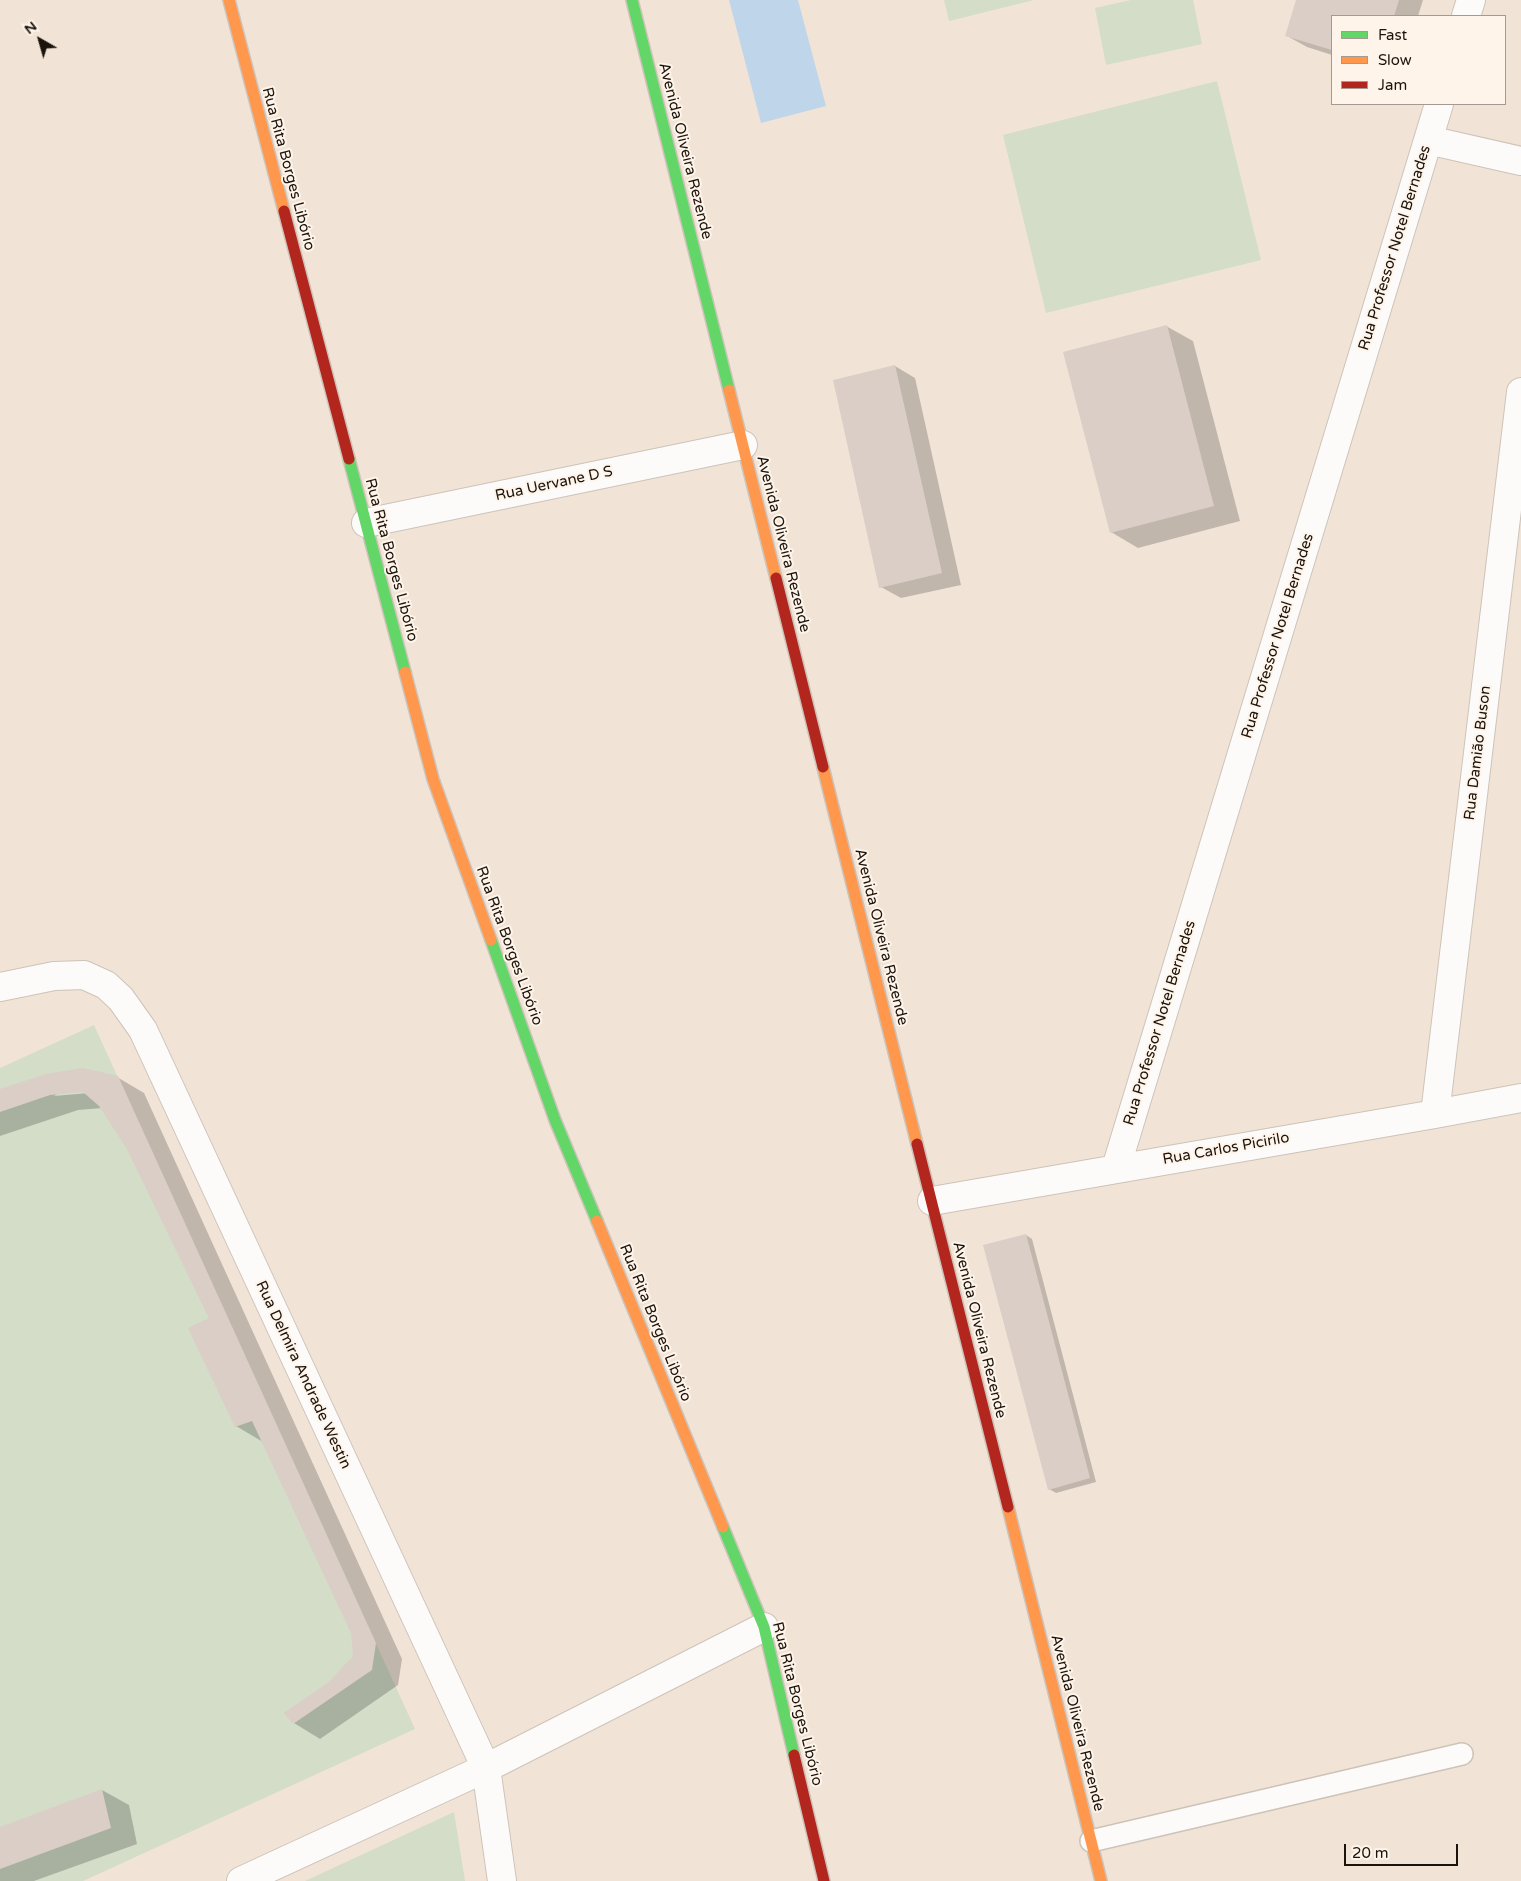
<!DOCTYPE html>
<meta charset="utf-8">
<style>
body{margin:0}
#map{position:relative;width:1521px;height:1881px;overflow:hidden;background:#f1e4d7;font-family:"Varela Round",sans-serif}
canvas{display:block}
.legend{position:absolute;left:1331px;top:15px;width:175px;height:90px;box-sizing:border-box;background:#fef4ea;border:1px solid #a49a91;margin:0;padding:6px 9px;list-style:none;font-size:15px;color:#1c140c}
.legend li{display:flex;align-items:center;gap:10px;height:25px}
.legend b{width:25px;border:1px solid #a49a91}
.north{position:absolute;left:15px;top:15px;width:50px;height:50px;-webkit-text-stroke:4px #fef4ea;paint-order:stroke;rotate:322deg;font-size:14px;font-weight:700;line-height:20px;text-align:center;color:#1c140c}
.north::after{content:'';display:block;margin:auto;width:18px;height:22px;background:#1c140c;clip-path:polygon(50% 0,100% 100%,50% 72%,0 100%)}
.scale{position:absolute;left:1344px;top:1844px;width:114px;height:22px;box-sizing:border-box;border:2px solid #1c140c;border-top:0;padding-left:6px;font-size:15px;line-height:18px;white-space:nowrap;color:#1c140c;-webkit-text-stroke:4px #fef4ea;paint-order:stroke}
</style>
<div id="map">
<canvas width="1521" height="1881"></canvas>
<ul class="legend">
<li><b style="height:6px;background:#63d668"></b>Fast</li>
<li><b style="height:6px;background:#ff974d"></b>Slow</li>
<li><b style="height:6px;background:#b3261e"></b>Jam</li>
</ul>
<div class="north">N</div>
<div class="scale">20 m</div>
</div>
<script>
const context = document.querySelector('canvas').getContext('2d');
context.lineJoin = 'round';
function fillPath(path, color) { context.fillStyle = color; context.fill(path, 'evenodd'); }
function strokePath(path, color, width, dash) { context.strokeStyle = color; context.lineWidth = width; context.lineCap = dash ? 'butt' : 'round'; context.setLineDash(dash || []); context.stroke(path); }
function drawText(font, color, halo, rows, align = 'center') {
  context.font = font + ' "Varela Round",sans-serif'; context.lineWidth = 4; context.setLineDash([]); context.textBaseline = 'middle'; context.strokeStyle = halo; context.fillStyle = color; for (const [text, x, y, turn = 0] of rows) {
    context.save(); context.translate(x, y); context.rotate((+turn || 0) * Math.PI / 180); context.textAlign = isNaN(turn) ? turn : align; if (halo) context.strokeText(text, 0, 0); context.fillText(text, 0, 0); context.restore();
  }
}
const green = new Path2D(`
 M944,0h90l-85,21z
 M1131,0h62l9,44 -96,21 -11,-57z
 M1217,81l44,179 -215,53 -43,-178z
 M94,1025l321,704 -332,152h-83v-813z
 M454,1812l11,69h-160z`);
const water = new Path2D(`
 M729,0h69l28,106 -65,17z`);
const shadow = new Path2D(`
 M1298,0h125l-5,16h-86v39l-25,-8 -20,-11z
 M1166,326l27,15 47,180 -102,27 -27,-16z
 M895,366l20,12 46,207 -60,13 -20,-11z
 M117,1077l27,16 258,566 -4,26 -78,54 -26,-16 60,-67 -2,-23 -89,-191 -27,-16 -26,-107 -82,-170 -26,-41 -24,2 -78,26v-46zM89,1090v3l-35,3 5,-3z
 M1026,1235l6,4 64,243 -40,11 -7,-4z
 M102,1790l27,15 8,39 -103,37h-34v-52z`);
const building = new Path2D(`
 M1296,0h103l-5,16h-62v34l-47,-14z
 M1167,325l47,181 -104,27 -47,-181z
 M895,365l47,208 -63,15 -46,-208z
 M83,1068l35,8 258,567 -4,27 -79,54 -9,-11 45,-31 24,-26 -2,-23 -99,-212 -17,6 -47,-99 21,-10 -82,-169 -28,-43 -16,-14 -33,3 -50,17v-23l46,-15z
 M1026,1234l64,244 -42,12 -65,-245z
 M102,1789l9,39 -111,41v-42z`);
const lane = new Path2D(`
 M1091,1841l371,-87`);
const street = new Path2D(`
 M1466,16l5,-16
 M1428,140l93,21
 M366,523l377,-78
 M0,987l54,-11 30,-1 22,10 15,14 22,31 343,738 16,113
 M1435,1114l86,-722
 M1116,1168l323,-1064
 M932,1201l503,-87 86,-16
 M241,1881l245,-113 278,-141`);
const fast = new Path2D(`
 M632,0l97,390
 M349,459l56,213
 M491,940l64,180 42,101
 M723,1527l41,100 30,128`);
const slow = new Path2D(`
 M229,0l55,211
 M729,390l47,188
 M405,672l28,107 58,161
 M823,767l94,377
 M597,1221l126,306
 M1008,1507l93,374`);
const jam = new Path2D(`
 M284,211l65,248
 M776,578l47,189
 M917,1144l91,363
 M794,1755l30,126`);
const streetNames = [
 ["Avenida Oliveira Rezende",685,151,76],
 ["Rua Rita Borges Libório",288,169,75],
 ["Rua Professor Notel Bernades",1395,248,-73],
 ["Rua Uervane D S",554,484,-12],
 ["Avenida Oliveira Rezende",783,544,76],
 ["Rua Rita Borges Libório",391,560,75],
 ["Rua Professor Notel Bernades",1278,636,-73],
 ["Rua Damião Buson",1478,753,-83],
 ["Avenida Oliveira Rezende",881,937,76],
 ["Rua Rita Borges Libório",509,946,70],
 ["Rua Professor Notel Bernades",1160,1023,-73],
 ["Rua Carlos Picirilo",1226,1149,-10],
 ["Rua Rita Borges Libório",655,1323,68],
 ["Avenida Oliveira Rezende",979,1330,76],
 ["Rua Delmira Andrade Westin",303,1375,65],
 ["Rua Rita Borges Libório",797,1704,76],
 ["Avenida Oliveira Rezende",1077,1723,76]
];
fillPath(green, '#d3ddc8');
fillPath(water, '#bfd5ea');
fillPath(shadow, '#0003');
fillPath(building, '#dacec6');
strokePath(lane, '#cdc3b9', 24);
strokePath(street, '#cdc3b9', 30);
strokePath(fast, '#cdc3b9', 14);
strokePath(slow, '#cdc3b9', 14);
strokePath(jam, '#cdc3b9', 14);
strokePath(lane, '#fdfbf9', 21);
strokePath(street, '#fdfbf9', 28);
strokePath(fast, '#63d668', 11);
strokePath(slow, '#ff974d', 11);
strokePath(jam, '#b3261e', 11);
drawText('15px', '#1c140c', '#fef4ea', streetNames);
</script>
